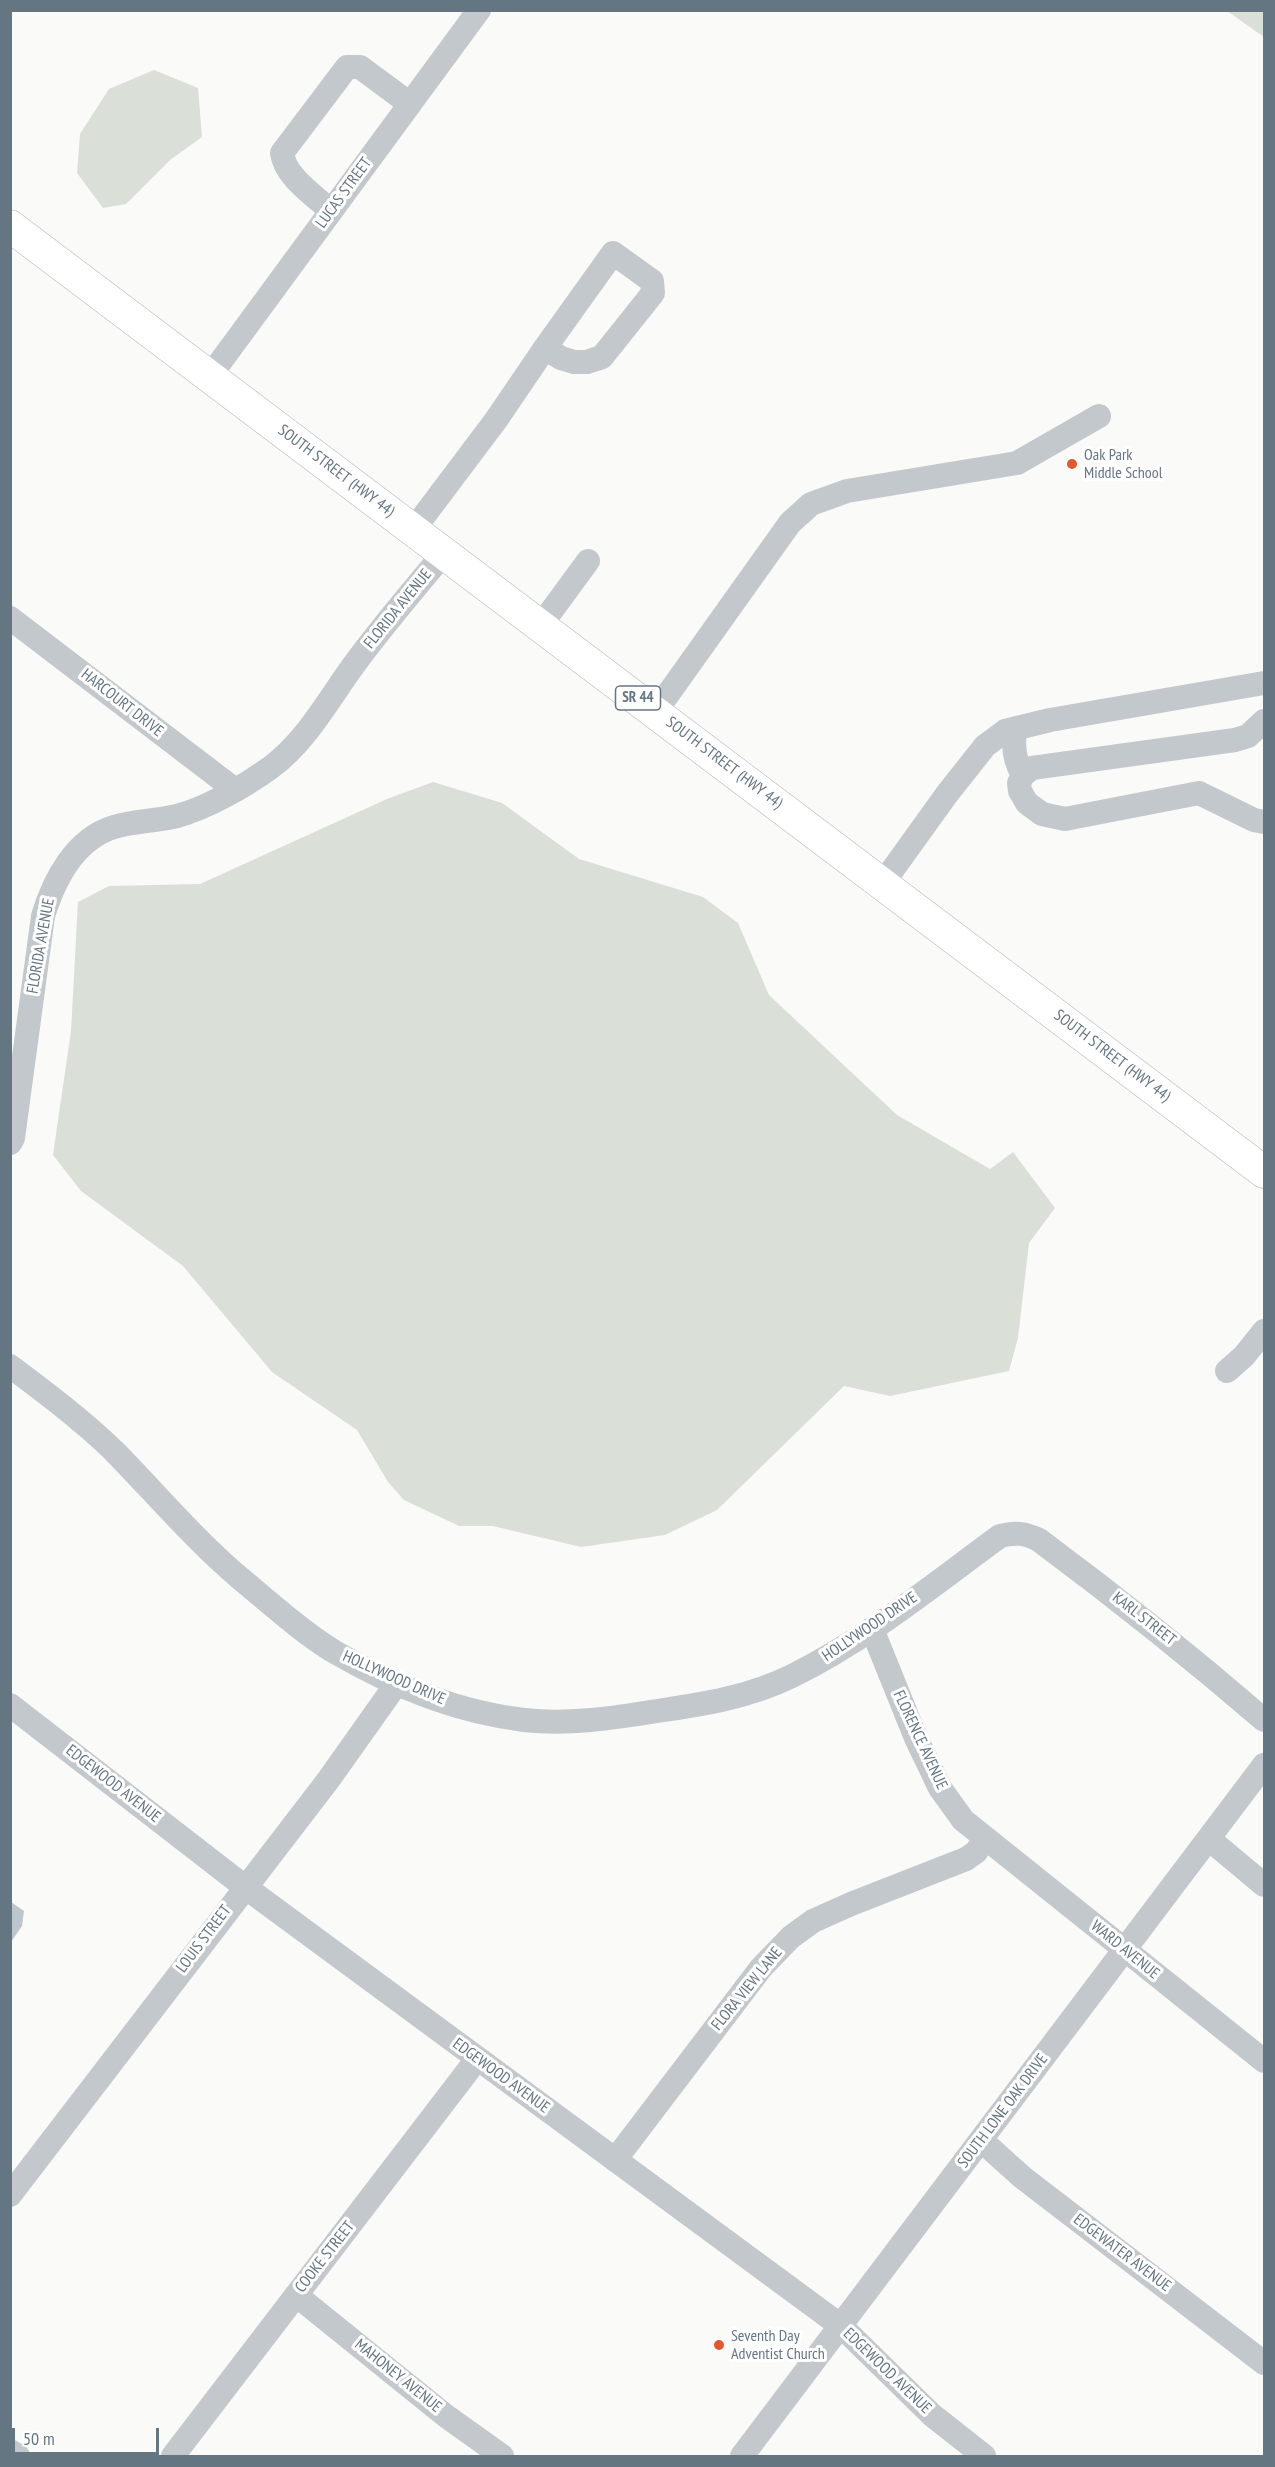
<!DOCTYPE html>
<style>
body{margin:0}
#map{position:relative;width:1275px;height:2467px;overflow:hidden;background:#fafaf8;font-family:"PT Sans Narrow",sans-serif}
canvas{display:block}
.frame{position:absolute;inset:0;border:12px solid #657683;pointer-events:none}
.scale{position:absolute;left:12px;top:2428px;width:147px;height:27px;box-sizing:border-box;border:3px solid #657683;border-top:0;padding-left:8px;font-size:18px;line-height:21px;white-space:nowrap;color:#657683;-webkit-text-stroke:4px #fff;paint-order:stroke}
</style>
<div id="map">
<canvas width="1275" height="2467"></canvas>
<div class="frame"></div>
<div class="scale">50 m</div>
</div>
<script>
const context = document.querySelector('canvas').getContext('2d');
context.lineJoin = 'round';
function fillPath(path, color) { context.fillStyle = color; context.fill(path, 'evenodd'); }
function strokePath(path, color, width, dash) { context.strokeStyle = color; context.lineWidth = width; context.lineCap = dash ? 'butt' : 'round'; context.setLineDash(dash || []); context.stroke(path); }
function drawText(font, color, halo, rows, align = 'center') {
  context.font = font + ' "PT Sans Narrow",sans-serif'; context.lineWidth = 6; context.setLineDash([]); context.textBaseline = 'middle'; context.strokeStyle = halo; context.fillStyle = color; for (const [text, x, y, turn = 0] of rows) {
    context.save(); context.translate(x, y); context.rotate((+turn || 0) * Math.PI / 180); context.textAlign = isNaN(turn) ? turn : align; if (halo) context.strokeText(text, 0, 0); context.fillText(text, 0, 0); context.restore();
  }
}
const green = new Path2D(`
 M1227,11h37v26z
 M154,70l44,18 4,49 -32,23 -44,44 -23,4 -26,-35 3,-39 29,-45z
 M433,782l69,21 77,56 124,38 35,26 31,72 128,120 93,54 23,-17 42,56 -26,35 -11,95 -9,33 -119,25 -46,-10 -127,124 -52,25 -84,12 -88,-21h-34l-55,-26 -16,-18 -31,-52 -85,-58 -89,-106 -102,-75 -28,-36 18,-124 7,-129 31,-16 91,-2 187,-85z`);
const water = new Path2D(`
 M11,1902l13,9 -2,15 -11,16z`);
const minor = new Path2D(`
 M331,211c-17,-16 -46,-34 -49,-58l65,-86h13l50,37
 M210,376l269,-366
 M414,529l82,-109 49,-72 16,10 13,4h13l15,-5 51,-64 -1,-12 -39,-28 -68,95
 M10,618l224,171
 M541,625l47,-64
 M656,711l134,-188 21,-19 36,-13 170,-28 82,-47
 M1264,721l-16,15 -13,4 -203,28 -9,7 -4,8 1,8 7,12 15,11 23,5 134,-26 55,27 10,2
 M1016,728c-4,17 -2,32 7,47
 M883,883l64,-89 38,-48 20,-15 45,-11 214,-37
 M10,1143l3,-5 30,-222c11,-36 32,-77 71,-89 20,-6 43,-6 63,-11 30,-8 68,-30 93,-48 37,-27 59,-70 86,-106 28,-38 59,-74 89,-110
 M10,1366c36,27 72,54 104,85 42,43 82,90 127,128 30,25 60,52 92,72 58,34 124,61 191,69 44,5 90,-2 133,-9 48,-7 92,-14 135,-35 75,-37 141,-91 208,-140 15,-4 25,-3 39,4 78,58 152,117 225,180
 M1227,1371l17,-15 20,-25
 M872,1629l44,109 24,50 23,32 301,241
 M10,1705l235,182 596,439 91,89 52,41
 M1209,1839l55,46
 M981,2140l41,37 242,186
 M615,2160l146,-192 30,-31 22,-16 38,-17 115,-45 10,-7 9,-13
 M10,2195l319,-416 68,-96
 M296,2295l150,121 56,40
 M10,2451l8,5
 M173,2456l304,-397
 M742,2456l522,-691`);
const major = new Path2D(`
 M10,226l1254,946`);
const markers = [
 [1072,464,6,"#e4572e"],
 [719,2345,6,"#e4572e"]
];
const shields = [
 [638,698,45]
];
const shieldNames = [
 ["SR 44",638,698]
];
const streetNames = [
 ["LUCAS STREET",344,193,-54],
 ["SOUTH STREET (HWY 44)",336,471,37],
 ["FLORIDA AVENUE",398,609,-51],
 ["HARCOURT DRIVE",122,703,38],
 ["SOUTH STREET (HWY 44)",724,763,37],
 ["FLORIDA AVENUE",41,946,-80],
 ["SOUTH STREET (HWY 44)",1112,1056,37],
 ["KARL STREET",1144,1619,38],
 ["HOLLYWOOD DRIVE",870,1627,-34],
 ["HOLLYWOOD DRIVE",394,1678,24],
 ["FLORENCE AVENUE",920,1740,65],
 ["EDGEWOOD AVENUE",113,1784,38],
 ["LOUIS STREET",204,1939,-53],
 ["WARD AVENUE",1125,1950,39],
 ["FLORA VIEW LANE",747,1989,-51],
 ["EDGEWOOD AVENUE",501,2076,36],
 ["SOUTH LONE OAK DRIVE",1003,2111,-53],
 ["EDGEWATER AVENUE",1122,2253,37],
 ["COOKE STREET",325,2257,-52],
 ["EDGEWOOD AVENUE",887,2371,44],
 ["MAHONEY AVENUE",398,2376,39]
];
const poiNames = [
 ["Oak Park",1084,455],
 ["Middle School",1084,473],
 ["Seventh Day",731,2336],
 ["Adventist Church",731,2354]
];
fillPath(green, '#dadfd7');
fillPath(water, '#bbc7cb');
strokePath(major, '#b5babe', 33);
strokePath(minor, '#c3c8cc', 24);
strokePath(major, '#fff', 32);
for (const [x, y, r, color] of markers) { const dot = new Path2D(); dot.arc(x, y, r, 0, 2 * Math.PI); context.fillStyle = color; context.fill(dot); strokePath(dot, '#fff', 2); }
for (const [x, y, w] of shields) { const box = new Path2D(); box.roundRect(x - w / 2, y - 12, w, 24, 4.5); context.fillStyle = '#fff'; context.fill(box); strokePath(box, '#657683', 1.5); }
drawText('bold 15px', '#657683', null, shieldNames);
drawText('16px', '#657683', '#fff', streetNames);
drawText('16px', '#657683', '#fff', poiNames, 'left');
</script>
